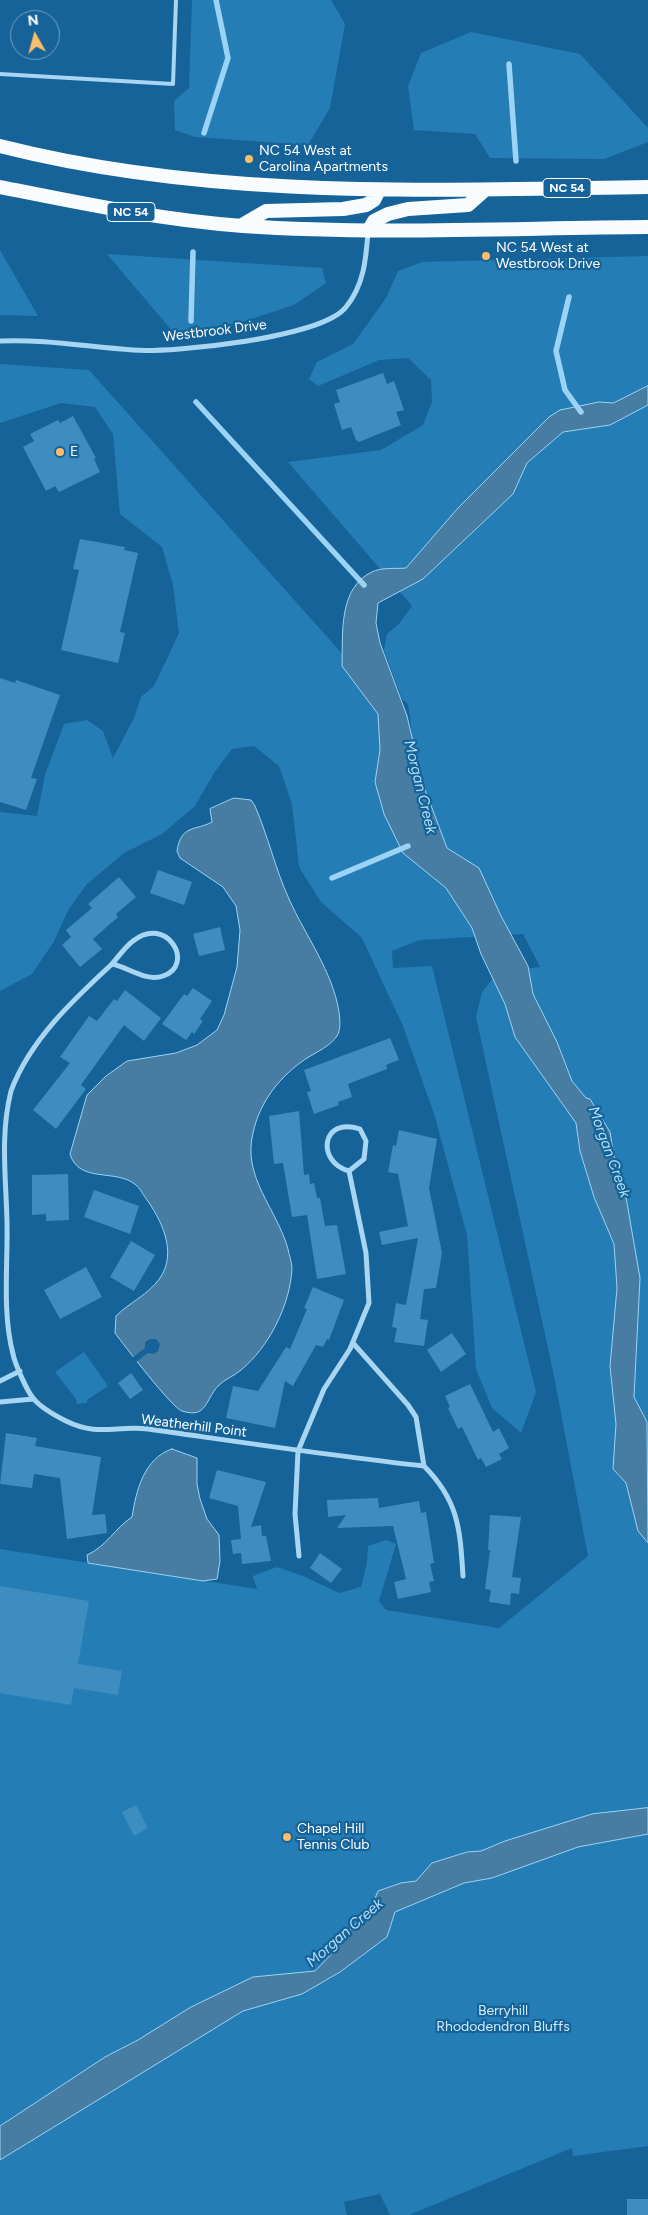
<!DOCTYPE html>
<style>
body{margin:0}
#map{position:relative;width:648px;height:2215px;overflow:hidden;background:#156398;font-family:Figtree,sans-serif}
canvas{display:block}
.north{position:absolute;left:10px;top:10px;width:50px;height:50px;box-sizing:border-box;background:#156398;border:1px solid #73a1c1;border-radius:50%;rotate:353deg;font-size:14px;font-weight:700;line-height:20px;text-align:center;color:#fff}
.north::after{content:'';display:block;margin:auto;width:18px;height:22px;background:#ffbc69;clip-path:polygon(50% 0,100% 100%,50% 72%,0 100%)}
</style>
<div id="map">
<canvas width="648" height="2215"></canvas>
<div class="north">N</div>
</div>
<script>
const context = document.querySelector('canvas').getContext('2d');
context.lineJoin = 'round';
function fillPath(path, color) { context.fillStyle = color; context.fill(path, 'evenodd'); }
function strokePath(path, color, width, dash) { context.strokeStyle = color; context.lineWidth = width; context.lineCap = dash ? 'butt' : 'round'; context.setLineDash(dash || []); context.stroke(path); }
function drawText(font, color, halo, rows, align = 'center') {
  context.font = font + ' Figtree,sans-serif'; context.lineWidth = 4.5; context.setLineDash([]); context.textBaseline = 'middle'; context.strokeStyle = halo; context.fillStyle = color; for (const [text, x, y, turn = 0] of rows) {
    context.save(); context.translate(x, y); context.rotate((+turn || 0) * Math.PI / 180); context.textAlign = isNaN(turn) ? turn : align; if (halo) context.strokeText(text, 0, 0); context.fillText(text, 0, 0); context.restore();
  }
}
const green = new Path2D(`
 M192,0h139l14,24 -15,84 -22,37 -113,-8 -20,-7 -1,-29 15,-13z
 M471,32l109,22 68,74v14l-44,17 -114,-1 -15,-24 -61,-4 -6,-44 13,-33z
 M0,250l38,66 -38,-1z
 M107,254l215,14 4,15 -32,22 -58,19 -63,8z
 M648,256v1890l-75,10 -1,-8 -163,67h-19l-10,-21 -36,8 3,13h-347v-666l257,40 -4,-13 24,-9 26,9 36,17 22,-6 6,-25 1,-16 18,-6 10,4 -17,57 7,9 113,18 89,-72 -34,-180 -78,-359 6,-25 16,-20 42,-5 -17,-33 -103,6 -28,11 1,17 39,-2 104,426 -15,41 -29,-25 -16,-39 -9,-134 -32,-118 -32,-91 -41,-88 -41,-36 -22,-35 -7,-63 -13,-38 -25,-20 -22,3 -18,24 -19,33 -33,28 -38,19 -38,32 -17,24 -16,34 -21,31 -32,17v-179l37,4 8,-41 19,-51 23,-4 16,11 10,27 21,-40 7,-21 13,-11 25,-53 -6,-48 -11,-38 -42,-33 -7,-80 -18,-27 -34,-4 -61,20v-59l89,6 323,362 -4,-28 -6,-5 -18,-49 3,-16 12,-10 13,-18 -124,-144 93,-12 42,-25 9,-23 -1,-22 -23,-22 -29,2 -61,26 -9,-7 8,-17 36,-18 33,-46 12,-27 24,-9z
 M84,1352l24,34 -21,14v3l-10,1 -1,-5 -21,-27z`);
const water = new Path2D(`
 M648,386v19l-38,20 -47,7 -36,31 -14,31 -90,85 -45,24 -2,20 4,20 27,73 16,68 24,64 32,20 22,48 27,50 5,28 24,48 15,39 14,17 4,1 20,33 7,42 6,6 17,98 -6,119 13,25 1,121 -10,-12 -12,-48 -13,-14 3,-45 -6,-58 7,-78 -3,-44 -20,-47 -14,-46 -4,-28 -61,-86 -10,-33 -24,-50 -9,-26 -26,-40 -43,-35 -19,-39 -9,-32 5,-32 -2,-36 -36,-48c1,-32 -4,-78 30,-94 9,-5 24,-3 34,-4l52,-60 91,-91 11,-7 39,-8 14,1z
 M234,798l17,2 4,6c13,30 20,62 34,93 16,36 44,73 50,113 1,7 2,18 -2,24 -7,10 -20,16 -30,22 -27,18 -47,43 -54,75 -11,44 24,76 35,116 1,6 4,13 4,20 -2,36 -23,78 -51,101 -7,6 -16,9 -23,16 -13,14 -11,33 -36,25 -10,-3 -58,-66 -67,-78l1,-17c14,-14 32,-21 44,-38 18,-26 1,-59 -15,-81 -3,-4 -5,-9 -9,-12 -20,-17 -57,-1 -66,-31l17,-59 19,-19 21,-15 49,-8 21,-8 20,-15 7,-15 13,-48 3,-37 -4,-24 -13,-19 -43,-29 -3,-7c4,-27 19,-20 35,-29l-2,-13z
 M172,1449l25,9v26l3,15 7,20 12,16 1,26 -3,18 -14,2 -115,-18 -1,-8c20,-9 28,-27 45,-38 4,-26 12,-59 40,-68z
 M648,1808v26l-70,13 -86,31 -28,5 -69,29 -8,25 -47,35 -38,22 -59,17 -243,149v-34l105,-69 33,-17 53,-33 62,-30 62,-6 26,-27 11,-17 17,-14 9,-22 23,-8 15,-2 16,-18 35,-11 14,-1 24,-10 87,-27z`);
const pier = new Path2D(`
 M150,1339h6l4,5 -2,7 -4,3 -6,-1 -12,9 -4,-4 13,-10v-6z`);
const stream = new Path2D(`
 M509,64l7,97
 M204,133l24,-75 -12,-58
 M569,297l-13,54 9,39 16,22
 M191,321l2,-69
 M196,402l168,183
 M332,878l76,-32`);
const building = new Path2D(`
 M383,373l4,11 7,-3 10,29 -8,2 5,13 -42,17 -3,-2 -5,-13 -9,3 -8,-26 6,-2 -4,-12z
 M73,416l23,42 -2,1 6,13 -41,20 -4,-6 -9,5 -23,-44 11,-6 -4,-7 28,-14 2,3z
 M80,539l45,8 -1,3 14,3 -18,79 5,1 -7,30 -57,-13 18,-80 -6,-1z
 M0,678l15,5 1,-3 44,15 -29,83 6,1 -11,31 -26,-8z
 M158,870l34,12 -8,23 -34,-12z
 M119,877l17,20 -20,17 2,3 -25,22 9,10 -22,18 -18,-22 9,-8 -5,-7 26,-22 -4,-4z
 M220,927l5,23 -26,6 -6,-22z
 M193,988l19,13 -12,18 3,2 -9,13 -2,-2 -6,8 -24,-16 22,-30 3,2z
 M125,990l36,28 -17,23 -20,-16 -43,60 5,4 -30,40 -23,-19 37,-47 -10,-6 29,-41 8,5 17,-22 3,2z
 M390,1038l9,22 -13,5 1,4 -39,15 4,13 -14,5 1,3 -25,9 -7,-22 4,-1 -7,-21z
 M299,1111l5,64 5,-1 1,10 4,-1 3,15h3l5,28 12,-1 9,49 -29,5 -10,-64 -15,2 -9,-54 -9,1 -5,-48z
 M399,1130l38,9 -8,49 13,65 -6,35 -12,1 -4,30 8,1 -4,26 -30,-4 3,-14 -5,-1 4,-24 10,2 12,-67 -36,7 -3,-13 29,-6 -10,-52 -10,-2 5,-27 3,1z
 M68,1174l1,46 -23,1v-7l-14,1v-40z
 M94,1190l45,16 -9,28 -46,-17z
 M131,1241l24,14 -21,36 -24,-14z
 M86,1267l16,30 -42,22 -16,-29z
 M313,1287l31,13 -15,40 -2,-1 -4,8 -7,-2 -23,41 -8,-5 -10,47 -49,-10 7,-32 25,5 28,-44 4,2 17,-40 -3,-1z
 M452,1333l14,21 -25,18 -14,-22z
 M131,1373l12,17 -13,9 -12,-16z
 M470,1384l23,48 6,-4 10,20 -10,6 3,5 -16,8 -5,-9 -3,2 -16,-33 -4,2 -10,-21 2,-1 -5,-11z
 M6,1433l31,5 -2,8 66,11 -9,58 13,-1 2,19 -40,6 -7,-61 -26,-4 -2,14 -32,-4z
 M217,1470l49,12 -15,45 10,-2 1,11h4l5,25 -29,3 -1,-11 -8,1 -2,-14 10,-1 -3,-33 -29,-8z
 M378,1498l1,10 40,-7 2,12 5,-1 8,51 -4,1 4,17 -5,1 2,10 -33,7 -4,-17 12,-3 -13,-53 -56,2 9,-13 -18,2 -1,-17z
 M490,1515l31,2 -9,60 9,1 -2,16 -8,-1 -1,12 -21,-3 2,-12 -6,-1 5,-39h-2z
 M320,1553l22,16 -11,14 -21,-15z
 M0,1586l89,15 -11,63 44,7 -4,24 -44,-7 -3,17 -71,-12z
 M136,1805l12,23 -14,8 -12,-24z
 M627,2199h21v16h-21z`);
const service = new Path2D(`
 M0,74l173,10 3,-84`);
const minor = new Path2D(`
 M0,341c45,-2 88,6 133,9 40,3 189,-12 213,-43 18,-22 20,-48 22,-75
 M112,964c7,-8 13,-17 21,-23 34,-27 63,24 30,35 -17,6 -35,-9 -51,-12 -39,36 -82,76 -101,127 -11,44 -5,86 -4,131 1,43 -5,90 6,132 2,10 14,37 20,44 7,9 23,18 33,23 32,16 51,4 82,8 92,13 184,27 276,37 35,35 36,64 39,110
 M353,1343l55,62 8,12 8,49
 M0,1381l20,-10
 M0,1402l33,-3
 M299,1556l-4,-42 3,-63 26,-62 26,-40 19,-46 -3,-50 -17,-82 15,-12 2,-18 -6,-12c-39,-13 -44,33 -11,42`);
const trunk = new Path2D(`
 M0,146c212,54 431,44 648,41
 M0,187c80,16 161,33 243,39 135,9 270,2 405,1
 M242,225l24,-14 77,-2 23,-4 8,-5 5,-10
 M368,231l6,-10 14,-7 20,-5 60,-4 17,-15`);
const markers = [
 [249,159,5,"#ffbc69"],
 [486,256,5,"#ffbc69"],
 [60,452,5,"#ffbc69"],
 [287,1837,5,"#ffbc69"]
];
const shields = [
 [567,188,48],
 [131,212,48]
];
const shieldNames = [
 ["NC 54",567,188],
 ["NC 54",131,212]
];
const poiNames = [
 ["NC 54 West at",259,151],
 ["Carolina Apartments",259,167],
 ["NC 54 West at",496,248],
 ["Westbrook Drive",496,264],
 ["E",70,452],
 ["Chapel Hill",297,1829],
 ["Tennis Club",297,1845]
];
const streetNames = [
 ["Westbrook Drive",215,331,-7],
 ["Weatherhill Point",194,1426,7]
];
const parkNames = [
 ["Berryhill",503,2011],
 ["Rhododendron Bluffs",503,2027]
];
const waterNames = [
 ["Morgan Creek",420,787,76],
 ["Morgan Creek",609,1152,70],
 ["Morgan Creek",345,1933,-41]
];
fillPath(green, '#257db5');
fillPath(water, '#477da2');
strokePath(water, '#9bd3f5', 1);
fillPath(pier, '#156398');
strokePath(stream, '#9bd3f5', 5.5);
fillPath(building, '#3e8dc0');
strokePath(service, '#a8d5f2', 4);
strokePath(minor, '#a8d5f2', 5);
strokePath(trunk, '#f9fcff', 14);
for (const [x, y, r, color] of markers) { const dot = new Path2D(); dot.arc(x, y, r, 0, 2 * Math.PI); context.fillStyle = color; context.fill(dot); strokePath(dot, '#156398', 2); }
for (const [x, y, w] of shields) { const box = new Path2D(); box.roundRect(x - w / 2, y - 9.5, w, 19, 4); context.fillStyle = '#156398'; context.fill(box); strokePath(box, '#fff', 1); }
drawText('bold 12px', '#fff', null, shieldNames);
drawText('14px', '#fff', '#156398', poiNames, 'left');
drawText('14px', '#fff', '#156398', streetNames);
drawText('14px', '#d0ebfc', '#156398', parkNames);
drawText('italic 15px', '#b5dff9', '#156398', waterNames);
</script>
